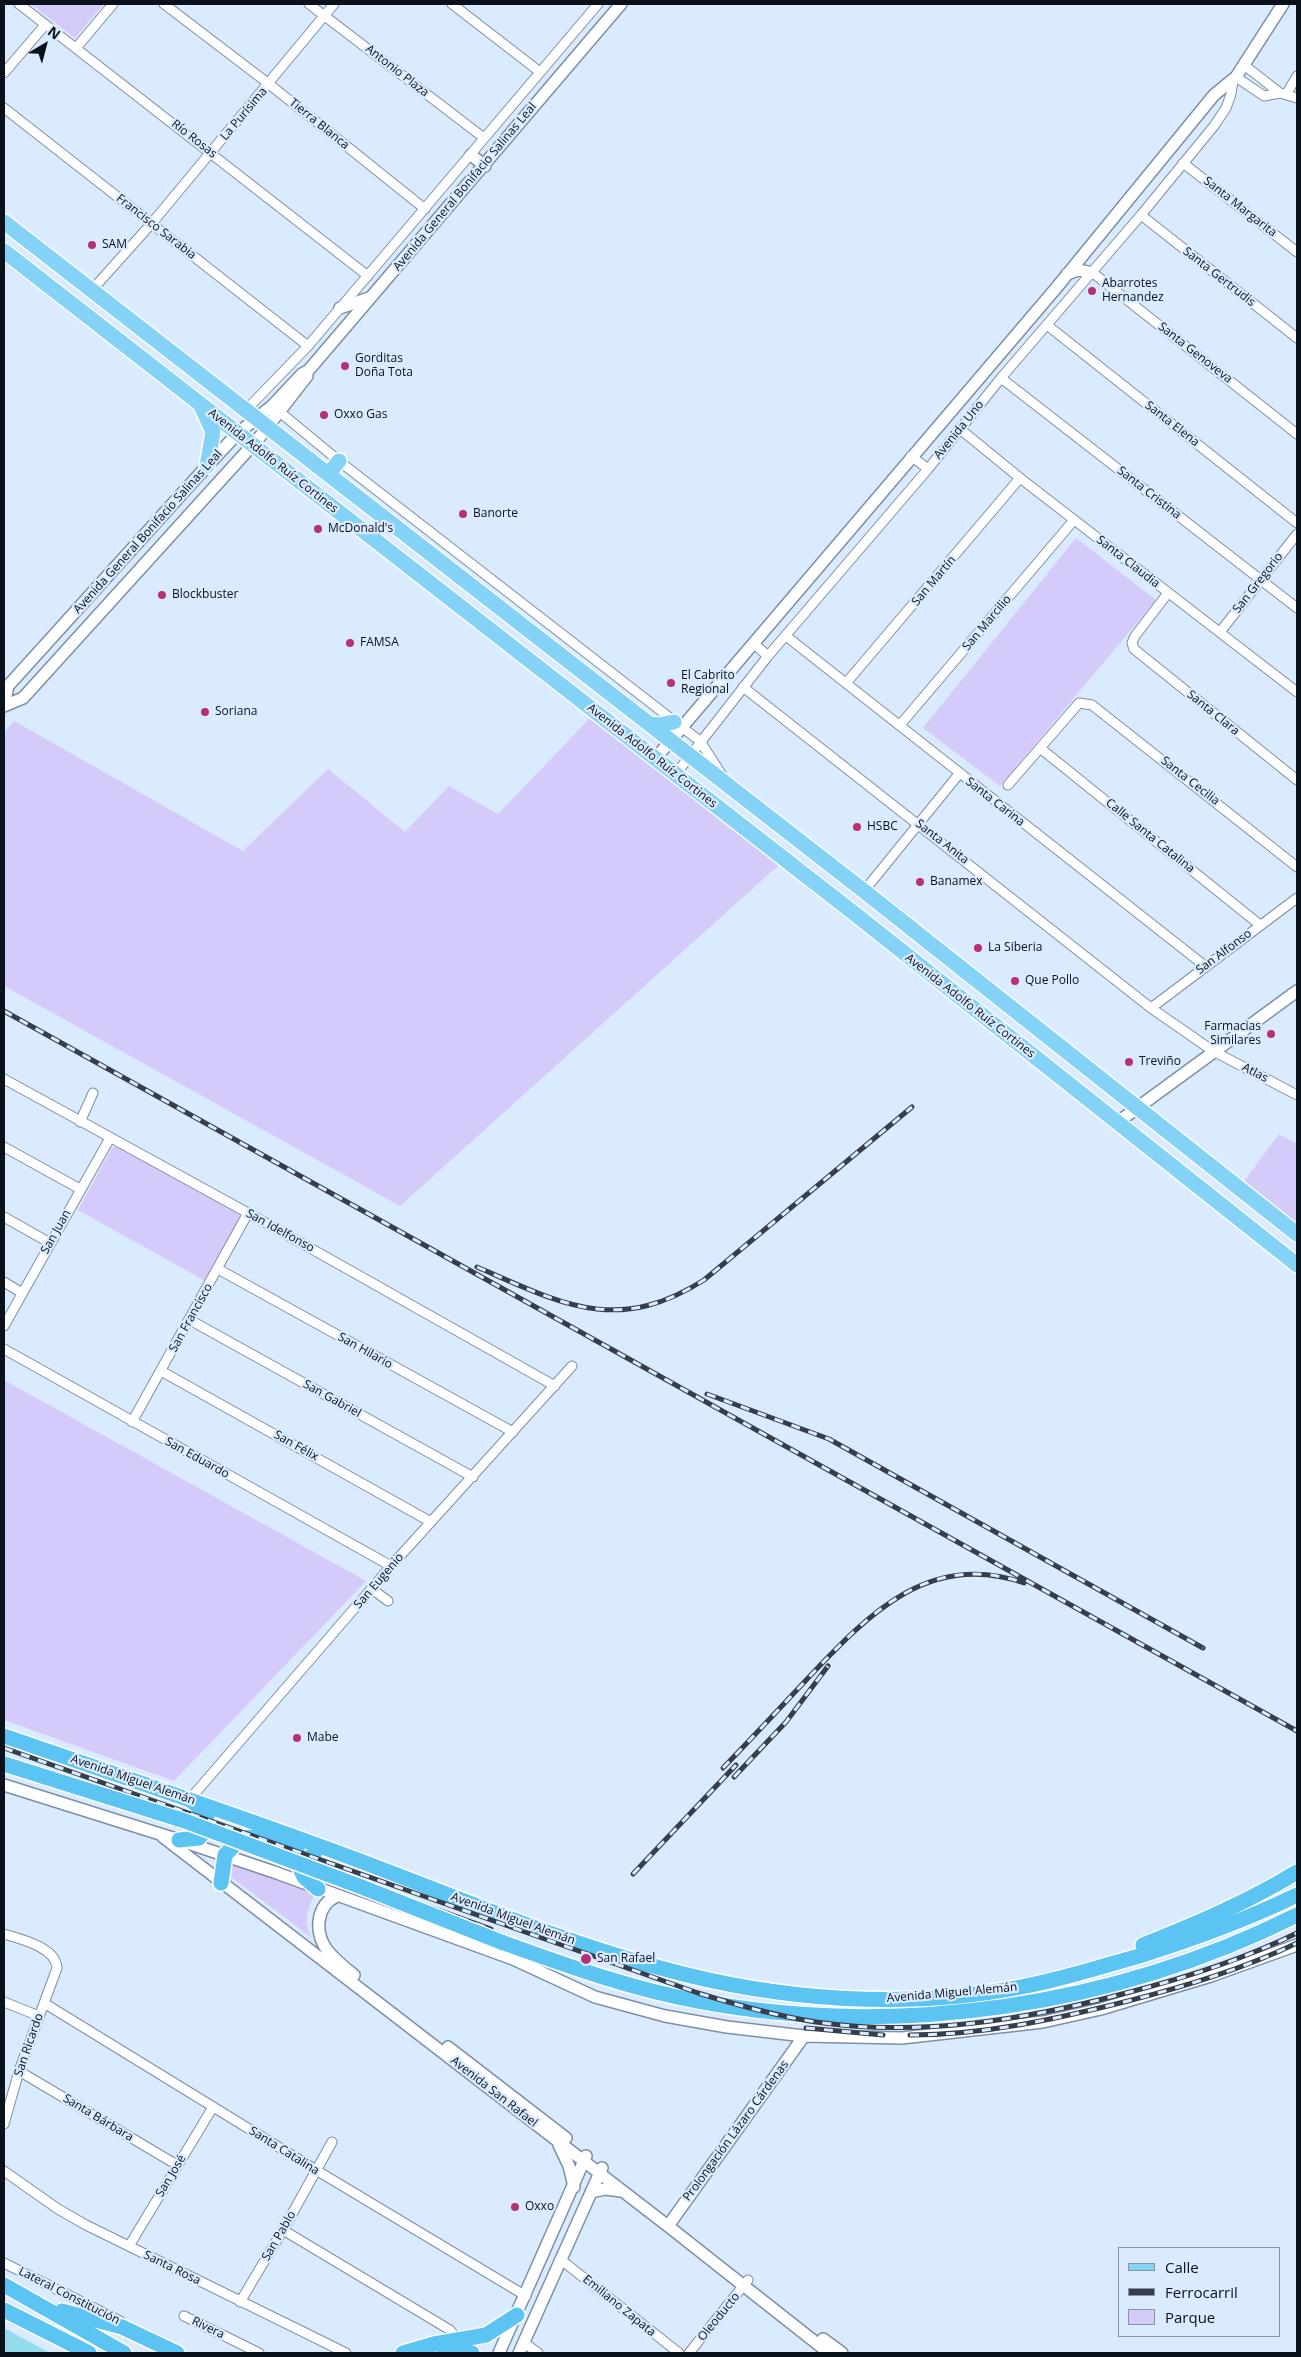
<!DOCTYPE html>
<meta charset="utf-8">
<style>
body{margin:0}
#map{position:relative;width:1301px;height:2357px;overflow:hidden;background:#daebff;font-family:"Open Sans",sans-serif}
canvas{display:block}
.frame{position:absolute;inset:0;border:5px solid #0a111a;pointer-events:none}
.legend{position:absolute;left:1118px;top:2247px;width:162px;height:90px;box-sizing:border-box;background:#daebff;border:1px solid #8794a3;margin:0;padding:6px 9px;list-style:none;font-size:15px;color:#0a111a}
.legend li{display:flex;align-items:center;gap:10px;height:25px}
.legend b{width:25px;border:1px solid #8794a3}
.north{position:absolute;left:20px;top:20px;width:50px;height:50px;-webkit-text-stroke:4px #daebff;paint-order:stroke;rotate:37deg;font-size:14px;font-weight:700;line-height:20px;text-align:center;color:#0a111a}
.north::after{content:'';display:block;margin:auto;width:18px;height:22px;background:#0a111a;clip-path:polygon(50% 0,100% 100%,50% 72%,0 100%)}
</style>
<div id="map">
<canvas width="1301" height="2357"></canvas>
<div class="frame"></div>
<ul class="legend">
<li><b style="height:6px;background:#84d3f6"></b>Calle</li>
<li><b style="height:6px;background:#353e4a"></b>Ferrocarril</li>
<li><b style="height:14px;background:#d4cbfb"></b>Parque</li>
</ul>
<div class="north">N</div>
</div>
<script>
const context = document.querySelector('canvas').getContext('2d');
context.lineJoin = 'round';
function fillPath(path, color) { context.fillStyle = color; context.fill(path, 'evenodd'); }
function strokePath(path, color, width, dash) { context.strokeStyle = color; context.lineWidth = width; context.lineCap = dash ? 'butt' : 'round'; context.setLineDash(dash || []); context.stroke(path); }
function drawText(font, color, halo, rows, align = 'center') {
  context.font = font + ' "Open Sans",sans-serif'; context.lineWidth = 4.5; context.setLineDash([]); context.textBaseline = 'middle'; context.strokeStyle = halo; context.fillStyle = color; for (const [text, x, y, turn = 0] of rows) {
    context.save(); context.translate(x, y); context.rotate((+turn || 0) * Math.PI / 180); context.textAlign = isNaN(turn) ? turn : align; if (halo) context.strokeText(text, 0, 0); context.fillText(text, 0, 0); context.restore();
  }
}
const green = new Path2D(`
 M31,4h73l-29,34z
 M1076,538l80,62 -156,186 -77,-58z
 M592,716l188,148 -380,342 -396,-220v-253l10,-12 229,130 85,-82 77,63 44,-46 49,28z
 M1279,1134l18,10v81l-54,-42z
 M118,1146l121,67 1,7 -35,61 -127,-71 34,-62z
 M4,1380l362,201 -192,200 -170,-61z
 M230,1862l86,31c-9,13 -13,31 -4,45l-81,-61 -3,-4z`);
const water = new Path2D(`
 M4,2328l46,25h1h-47z`);
const minor = new Path2D(`
 M19,4l349,272
 M164,4l105,80 156,125
 M309,4l175,134
 M452,4l88,68
 M76,48l37,-44
 M1244,65l36,28
 M4,73l41,-48
 M1236,77l28,19 16,-3 17,5
 M1287,93l10,-17
 M4,108l304,238
 M1183,163l114,89
 M1141,215l156,123
 M1093,273l204,161
 M92,290l60,-67 182,-219
 M1047,325l250,198
 M1001,378l296,230
 M275,408l64,53 344,267 17,13 23,36
 M246,410l62,-64 290,-342
 M960,429l60,49 277,214
 M911,456l17,13
 M1168,593l-33,43 -3,7 2,6 163,131
 M1220,632l77,-98
 M786,636l419,330
 M753,643l15,13
 M847,682l173,-204
 M743,687l408,321 62,43 84,44
 M900,725l174,-205
 M1040,748l220,177
 M675,775l93,-119 160,-187 73,-91 140,-163 73,-89 12,-18 5,-14 2,-13
 M1008,785l71,-82 13,2 205,162
 M864,891l95,-117
 M1151,1008l146,-110
 M4,1079l244,134 307,173
 M80,1122l13,-29
 M4,1147l76,42
 M4,1217l46,26
 M218,1269l295,163
 M4,1282l18,11
 M190,1320l283,157
 M4,1326l106,-188
 M4,1349l387,217
 M161,1371l270,151
 M132,1422l116,-209
 M372,1589l16,12
 M190,1799l201,-233 181,-200
 M4,1934c16,5 52,13 53,34l-38,103 -15,53
 M4,2002l35,14
 M44,2003l272,167 210,126
 M19,2071l158,94
 M4,2171l54,38 28,16 260,128
 M283,2230l167,100 4,6 1,8
 M129,2246l84,-139
 M560,2259l119,94
 M4,2263l116,58
 M240,2302l43,-72 49,-88
 M184,2316l75,37
 M523,2342l15,11
 M689,2353l59,-73`);
const tertiary = new Path2D(`
 M471,155l14,11
 M1067,274l11,-4 15,3
 M340,308l29,-10
 M4,706l4,-20 199,-220 31,-33 34,-27 30,-32 6,-3 313,-367
 M4,706l19,-8 235,-259 49,-63
 M655,759l402,-472 157,-192 22,-18 47,-73
 M1118,1122l179,-131
 M4,1785l175,55 95,32 239,87 82,38 70,19 62,11 77,9 98,2 141,-16 58,-13 110,-33 86,-31
 M163,1837l505,389 161,127
 M337,1896c-21,9 -23,36 -10,54 8,10 18,18 27,25
 M448,2047l118,91
 M559,2145l10,21 5,21
 M591,2192l14,-3 16,2
 M668,2226l136,-190
 M823,2339l19,14
 M499,2353l87,-197
 M519,2353l83,-185`);
const primary = new Path2D(`
 M4,222l860,669 433,343
 M4,251l851,663 442,351
 M202,408l11,24 -6,34
 M329,473l10,-12
 M650,724l8,1 16,-3`);
const trunk = new Path2D(`
 M4,1736c113,39 227,77 340,119 106,39 210,85 320,114 113,31 241,41 357,18 39,-7 79,-20 118,-31 54,-17 107,-36 158,-61
 M179,1840l20,-2 8,-10v-12l-13,-13
 M314,1855l-9,4 -5,9 4,9 14,12
 M221,1883l4,-28 16,-17 16,-1 40,12
 M501,1942c64,23 130,47 197,59 201,38 417,5 599,-86
 M1143,1945c53,-21 105,-43 154,-73
 M4,2285l120,68
 M4,2310l85,43
 M62,2311l60,16 55,26
 M444,2351l13,-2 15,4
 M403,2353l31,-9 52,-9 31,-20`);
const rail = new Path2D(`
 M4,1011l1293,720
 M477,1267c85,37 140,68 227,13l208,-173
 M707,1394l122,45 374,209
 M4,1748l694,245c39,12 78,23 118,29 104,15 209,-2 310,-29 59,-15 116,-33 171,-60
 M723,1768c29,-30 58,-61 86,-91 59,-62 120,-127 215,-94
 M734,1777l52,-55 42,-56
 M188,1820l303,109
 M633,1874l103,-109
 M806,2028l77,7
 M910,2035c75,0 146,-16 218,-34 58,-15 115,-32 169,-58`);
const trunkBridge = new Path2D(`
 M4,1764l181,57 174,65 142,56`);
const markers = [
 [92,245,5,"#b53077"],
 [1092,291,5,"#b53077"],
 [345,366,5,"#b53077"],
 [324,415,5,"#b53077"],
 [463,514,5,"#b53077"],
 [318,529,5,"#b53077"],
 [162,595,5,"#b53077"],
 [350,643,5,"#b53077"],
 [671,683,5,"#b53077"],
 [205,712,5,"#b53077"],
 [857,827,5,"#b53077"],
 [920,882,5,"#b53077"],
 [978,948,5,"#b53077"],
 [1015,981,5,"#b53077"],
 [1271,1034,5,"#b53077"],
 [1129,1062,5,"#b53077"],
 [297,1738,5,"#b53077"],
 [586,1959,6,"#b53077"],
 [515,2207,5,"#b53077"]
];
const streetNames = [
 ["Antonio Plaza",397,71,38],
 ["La Purísima",244,114,-50],
 ["Tierra Blanca",319,124,39],
 ["Río Rosas",194,139,38],
 ["Avenida General Bonifacio Salinas Leal",465,187,-50],
 ["Santa Margarita",1240,207,38],
 ["Francisco Sarabia",156,227,38],
 ["Santa Gertrudis",1219,277,38],
 ["Santa Genoveva",1195,353,38],
 ["Santa Elena",1172,424,38],
 ["Avenida Uno",959,430,-51],
 ["Avenida Adolfo Ruíz Cortines",273,461,38],
 ["Santa Cristina",1149,493,38],
 ["Avenida General Bonifacio Salinas Leal",148,532,-48],
 ["Santa Claudia",1128,562,38],
 ["San Martín",934,581,-50],
 ["San Gregorio",1258,583,-52],
 ["San Marcilio",987,623,-50],
 ["Santa Clara",1213,713,39],
 ["Avenida Adolfo Ruíz Cortines",652,756,38],
 ["Santa Cecilia",1190,781,38],
 ["Santa Carina",995,802,38],
 ["Calle Santa Catalina",1150,836,39],
 ["Santa Anita",942,842,38],
 ["San Alfonso",1224,952,-37],
 ["Avenida Adolfo Ruíz Cortines",970,1006,38],
 ["Atlas",1255,1073,27],
 ["San Idelfonso",280,1231,29],
 ["San Juan",56,1232,-61],
 ["San Francisco",191,1318,-61],
 ["San Hilario",365,1351,29],
 ["San Gabriel",332,1399,29],
 ["San Félix",296,1446,29],
 ["San Eduardo",197,1458,29],
 ["San Eugenio",379,1581,-49],
 ["Avenida Miguel Alemán",133,1780,19],
 ["Avenida Miguel Alemán",513,1919,20],
 ["Avenida Miguel Alemán",952,1993,-5],
 ["San Ricardo",29,2045,-71],
 ["Avenida San Rafael",494,2092,38],
 ["Santa Bárbara",98,2118,31],
 ["Prolongación Lázaro Cárdenas",736,2131,-54],
 ["Santa Catalina",284,2151,32],
 ["San José",171,2176,-59],
 ["San Pablo",279,2236,-60],
 ["Santa Rosa",172,2268,26],
 ["Lateral Constitución",69,2296,27],
 ["Emiliano Zapata",619,2306,39],
 ["Oleoducto",719,2317,-51],
 ["Rivera",208,2328,26]
];
const poiNames = [
 ["SAM",102,245],
 ["Abarrotes",1102,284],
 ["Hernandez",1102,298],
 ["Gorditas",355,359],
 ["Doña Tota",355,373],
 ["Oxxo Gas",334,415],
 ["Banorte",473,514],
 ["McDonald's",328,529],
 ["Blockbuster",172,595],
 ["FAMSA",360,643],
 ["El Cabrito",681,676],
 ["Regional",681,690],
 ["Soriana",215,712],
 ["HSBC",867,827],
 ["Banamex",930,882],
 ["La Siberia",988,948],
 ["Que Pollo",1025,981],
 ["Farmacias",1261,1027,"right"],
 ["Similares",1261,1041,"right"],
 ["Treviño",1139,1062],
 ["Mabe",307,1738],
 ["San Rafael",597,1959],
 ["Oxxo",525,2207]
];
fillPath(green, '#d4cbfb');
fillPath(water, '#92dced');
strokePath(minor, '#7c8fa6', 11);
strokePath(tertiary, '#7c8fa6', 14);
strokePath(primary, '#fff', 18);
strokePath(trunk, '#fff', 18);
strokePath(minor, '#fff', 9);
strokePath(tertiary, '#fff', 11);
strokePath(primary, '#84d3f6', 15);
strokePath(trunk, '#5bc4f3', 15);
strokePath(rail, '#353e4a', 5);
strokePath(rail, '#daebff', 3, [9]);
strokePath(trunkBridge, '#fff', 18, []);
strokePath(trunkBridge, '#5bc4f3', 15);
for (const [x, y, r, color] of markers) { const dot = new Path2D(); dot.arc(x, y, r, 0, 2 * Math.PI); context.fillStyle = color; context.fill(dot); strokePath(dot, '#daebff', 2); }
drawText('12px', '#0a111a', '#daebff', streetNames);
drawText('12px', '#0a111a', '#daebff', poiNames, 'left');
</script>
